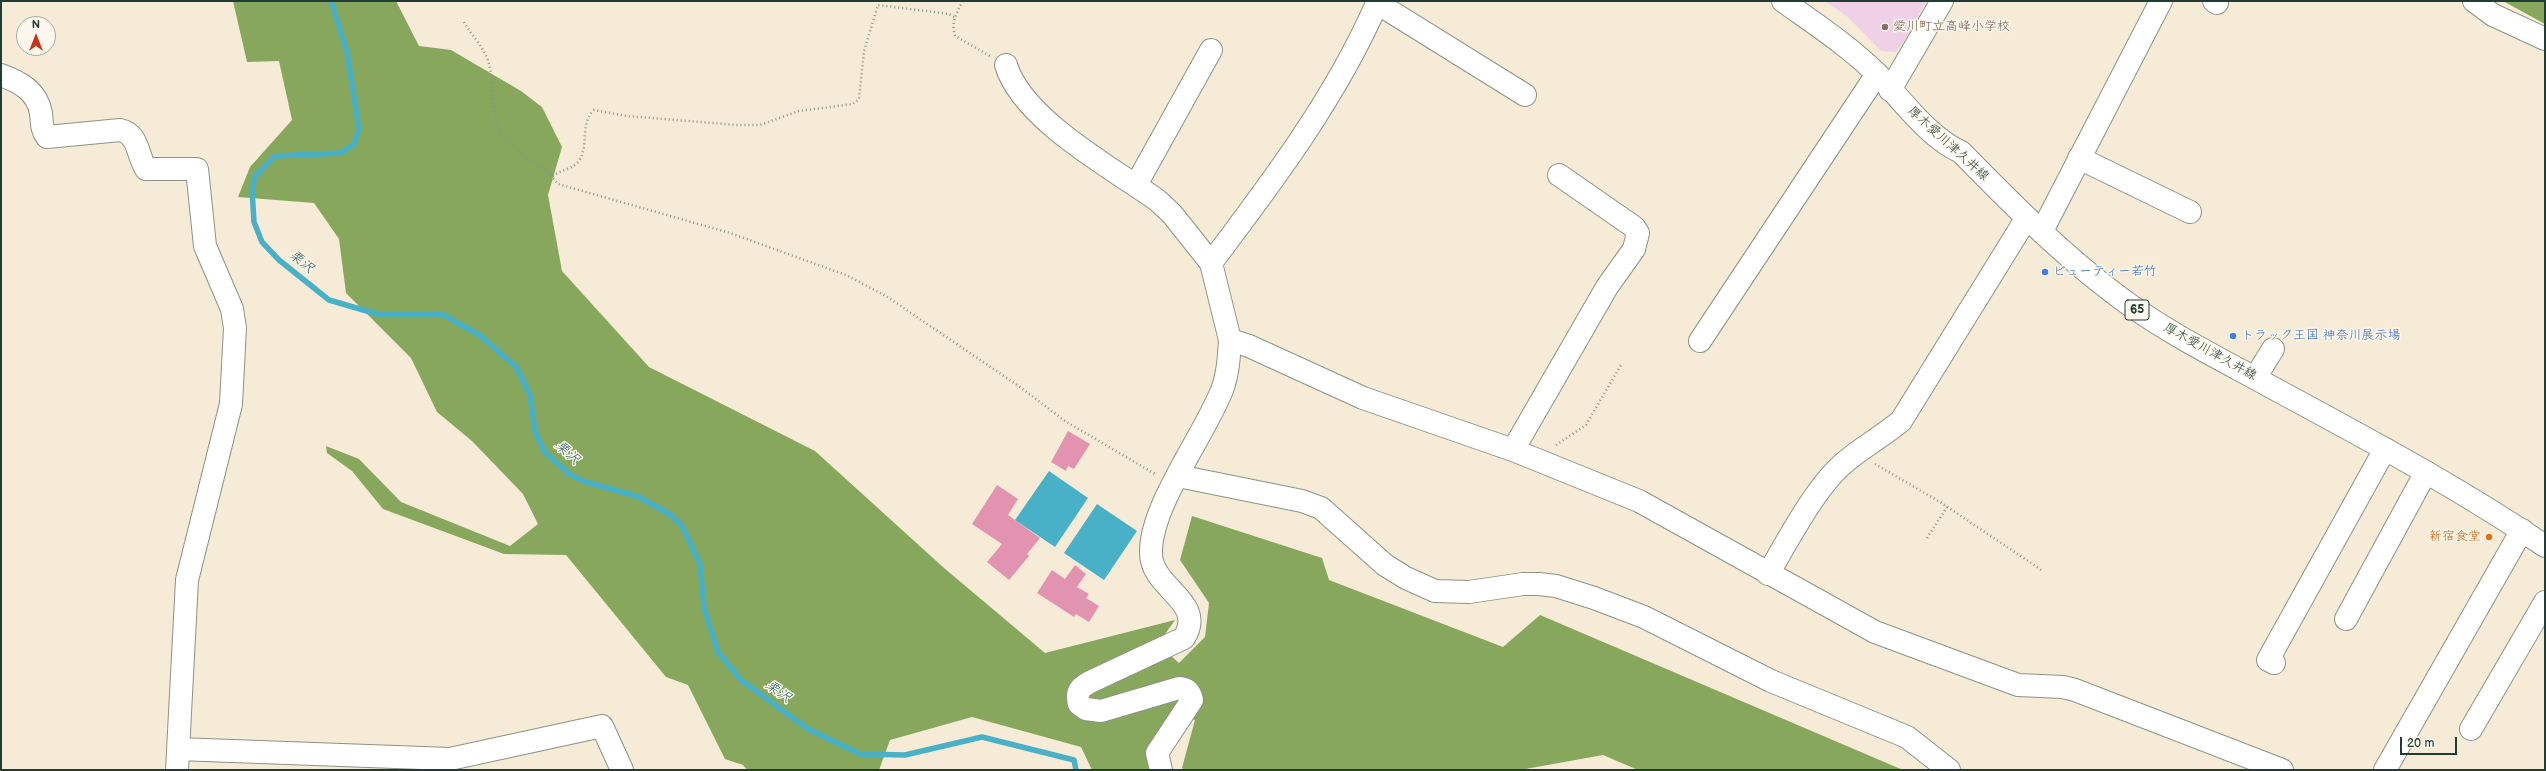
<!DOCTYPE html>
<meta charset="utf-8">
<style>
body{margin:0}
#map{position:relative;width:2546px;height:771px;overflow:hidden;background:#f5ebd6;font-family:"Balsamiq Sans",sans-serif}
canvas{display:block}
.frame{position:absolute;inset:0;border:2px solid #1f3d34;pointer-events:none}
.north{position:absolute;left:16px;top:16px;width:40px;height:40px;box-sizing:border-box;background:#fbf7ec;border:1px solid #a3ada2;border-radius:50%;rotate:0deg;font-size:11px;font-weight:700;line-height:16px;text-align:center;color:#1f3d34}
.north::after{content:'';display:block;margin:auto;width:14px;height:18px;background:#c8321e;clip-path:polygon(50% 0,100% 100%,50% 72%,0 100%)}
.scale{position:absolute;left:2400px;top:737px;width:57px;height:18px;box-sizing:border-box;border:2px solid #1f3d34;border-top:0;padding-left:5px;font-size:12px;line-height:14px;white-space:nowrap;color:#1f3d34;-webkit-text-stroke:3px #fbf7ec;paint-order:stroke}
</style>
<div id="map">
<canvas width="2546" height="771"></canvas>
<div class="frame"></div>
<div class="north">N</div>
<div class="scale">20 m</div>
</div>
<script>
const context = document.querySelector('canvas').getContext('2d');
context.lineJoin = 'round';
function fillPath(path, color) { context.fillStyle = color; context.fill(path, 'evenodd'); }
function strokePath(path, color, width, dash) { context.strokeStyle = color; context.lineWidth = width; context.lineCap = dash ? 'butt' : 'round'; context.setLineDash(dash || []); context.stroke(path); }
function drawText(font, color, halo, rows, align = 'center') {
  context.font = font + ' "Balsamiq Sans","Klee One",sans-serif'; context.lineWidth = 3; context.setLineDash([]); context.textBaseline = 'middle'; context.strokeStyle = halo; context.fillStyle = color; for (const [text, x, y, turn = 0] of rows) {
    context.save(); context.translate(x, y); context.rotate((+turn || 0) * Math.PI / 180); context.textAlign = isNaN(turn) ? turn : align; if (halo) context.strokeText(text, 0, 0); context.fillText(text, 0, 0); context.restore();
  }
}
const built = new Path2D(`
 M1825,1h101l-19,36 -11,15 -15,-1 -33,-34z`);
const forest = new Path2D(`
 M233,1h163l23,45 32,4 70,41 21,16 20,40 -14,48 14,76 87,96 166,84 129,117 101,85 130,-33 -17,24 21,19 26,-26 4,-34 -29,-43 12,-44 130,42 7,22 174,67 37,-32 363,155h-265l-35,-15 -83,15h-336l-2,-2 13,-48 -22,-7 -21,57h-60l-11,-23 -109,-30 -82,23 -11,30h-132l-4,-5 -18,-6 -37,-74 -22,-8 -100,-122 -62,-1 -121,-45 -31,-38 -25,-18 -1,-7 33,13 42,43 109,44 28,-22 -15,-30 -51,-53 -35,-29 -26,-54 -65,-65 -7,-54 -25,-36 -76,-6 12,-30 42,-47 -13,-59 -32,1z
 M2503,1h42v23l-2,-1z`);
const water = new Path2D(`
 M1049,471l39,27 -33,49 -40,-27z
 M1097,504l40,27 -33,49 -40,-27z`);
const stream = new Path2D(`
 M331,1l16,51 12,77 -5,15 -13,9 -66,3 -20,20 -3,14 2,32 8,20 17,18 50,40 48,14h65l39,22 36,32 13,27 5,36 9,20 25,23 14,7 56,16 32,18 11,11 18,38 4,44 14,44 23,28 67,49 52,25 45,1 77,-18 92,23 2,10`);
const building = new Path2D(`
 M1068,431l22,13 -16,25 -6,-3 -2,5 -15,-9z
 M997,485l21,14 -10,16 32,23 -13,16 2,2 -20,24 -22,-18 15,-18 -30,-20z
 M1075,565l11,9 -9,13 12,7 -3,4 13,8 -10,16 -13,-8 -2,3 -37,-24 15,-23 13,9z`);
const path = new Path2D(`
 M963,1c-7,13 -12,21 -8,35l35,20
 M954,17l-5,-3 -71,-9 -14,46 -5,48 -6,5 -54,7 -39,14h-23l-110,-9 -33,-6c-15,14 -4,37 -16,52 -7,8 -19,8 -26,15l6,7 172,49 116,42 40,21 134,91 45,34 90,53
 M464,22c7,13 21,26 25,42 6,21 0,50 12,69 12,19 36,28 51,44
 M1556,445l30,-20 35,-60
 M1875,464l65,38 103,69
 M1927,538l20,-31`);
const minor = new Path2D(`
 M1378,1c-41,95 -105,180 -167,262l19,77 19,6 114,52 150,52 126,51 236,131 143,53 45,2 12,3 207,80
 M2214,1l3,2
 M2474,1l19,14 52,24
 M1377,3l148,92
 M1006,65c16,54 106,103 151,135l15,14 39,49
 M1,75c19,7 36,16 40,38 1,9 0,16 6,24l73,-7c19,4 17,25 26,39h51l8,77 27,63 3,19 -4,76 -44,176 -10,190
 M1890,90l52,-89
 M2079,158l111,54
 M1136,185l75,-135
 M2042,231l119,-230
 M1700,341l177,-267
 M2255,378l18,-29
 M1513,450l94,-163 27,-38 4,-16 -4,-6 -75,-52
 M1178,476l124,25 19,7 64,57 21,13 29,13 34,1 54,-8h16l17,2 38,12 50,19 127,64 136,56 42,33
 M1768,574c19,-32 48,-88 76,-111 17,-15 39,-27 57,-42l125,-202
 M2346,619l80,-147
 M2274,663l-6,-3 117,-211
 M2471,729l74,-127
 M178,749l272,10 152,-33 20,44
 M1161,770l-4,-17 35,-53c-2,-9 -5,-11 -13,-12l-78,23 -15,-2 -7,-5c-3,-12 0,-16 11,-22l94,-44c23,-37 -33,-49 -33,-85 -1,-47 53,-117 71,-163 6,-16 7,-33 8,-50
 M2385,770l137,-240`);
const major = new Path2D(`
 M1783,1c32,23 66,45 94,73 24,25 52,64 84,78 53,54 107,109 169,153 45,32 96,57 145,84 91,49 184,99 270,157`);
const markers = [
 [1885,27,4,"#8d6e63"],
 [2045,272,4,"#3f7fe0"],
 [2233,336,4,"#3f7fe0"],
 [2489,537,4,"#e8710a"]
];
const shields = [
 [2137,310,24]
];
const shieldNames = [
 ["65",2137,310]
];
const educationNames = [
 ["愛川町立高峰小学校",1893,27]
];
const streetNames = [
 ["厚木愛川津久井線",1948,144,42],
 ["厚木愛川津久井線",2210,352,29]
];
const shopNames = [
 ["ビューティー若竹",2053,272],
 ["トラック王国 神奈川展示場",2241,336]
];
const foodNames = [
 ["新宿食堂",2481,537]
];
const waterNames = [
 ["栗沢",301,262,39],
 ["栗沢",567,453,42],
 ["栗沢",778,692,36]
];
fillPath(built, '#efd0e6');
fillPath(forest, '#87a85c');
fillPath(water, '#48b0c7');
strokePath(stream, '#48b0c7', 5.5);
fillPath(building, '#e293af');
strokePath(minor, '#8a9485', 24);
strokePath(major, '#8a9485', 24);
strokePath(path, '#8a9485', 2.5, [1, 3]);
strokePath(minor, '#fff', 22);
strokePath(major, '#fff', 22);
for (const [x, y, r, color] of markers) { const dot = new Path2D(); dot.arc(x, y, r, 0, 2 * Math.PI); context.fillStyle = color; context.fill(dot); strokePath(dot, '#fbf7ec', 1.5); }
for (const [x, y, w] of shields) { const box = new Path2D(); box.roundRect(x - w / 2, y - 10, w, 20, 3); context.fillStyle = '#fbf7ec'; context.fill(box); strokePath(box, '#1f3d34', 1); }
drawText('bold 12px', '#1f3d34', null, shieldNames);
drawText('13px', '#785e54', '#fbf7ec', educationNames, 'left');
drawText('13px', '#1f3d34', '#fbf7ec', streetNames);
drawText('13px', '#366cbe', '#fbf7ec', shopNames, 'left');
drawText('13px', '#c56008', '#fbf7ec', foodNames, 'right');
drawText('italic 14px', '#2b6060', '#fbf7ec', waterNames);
</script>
